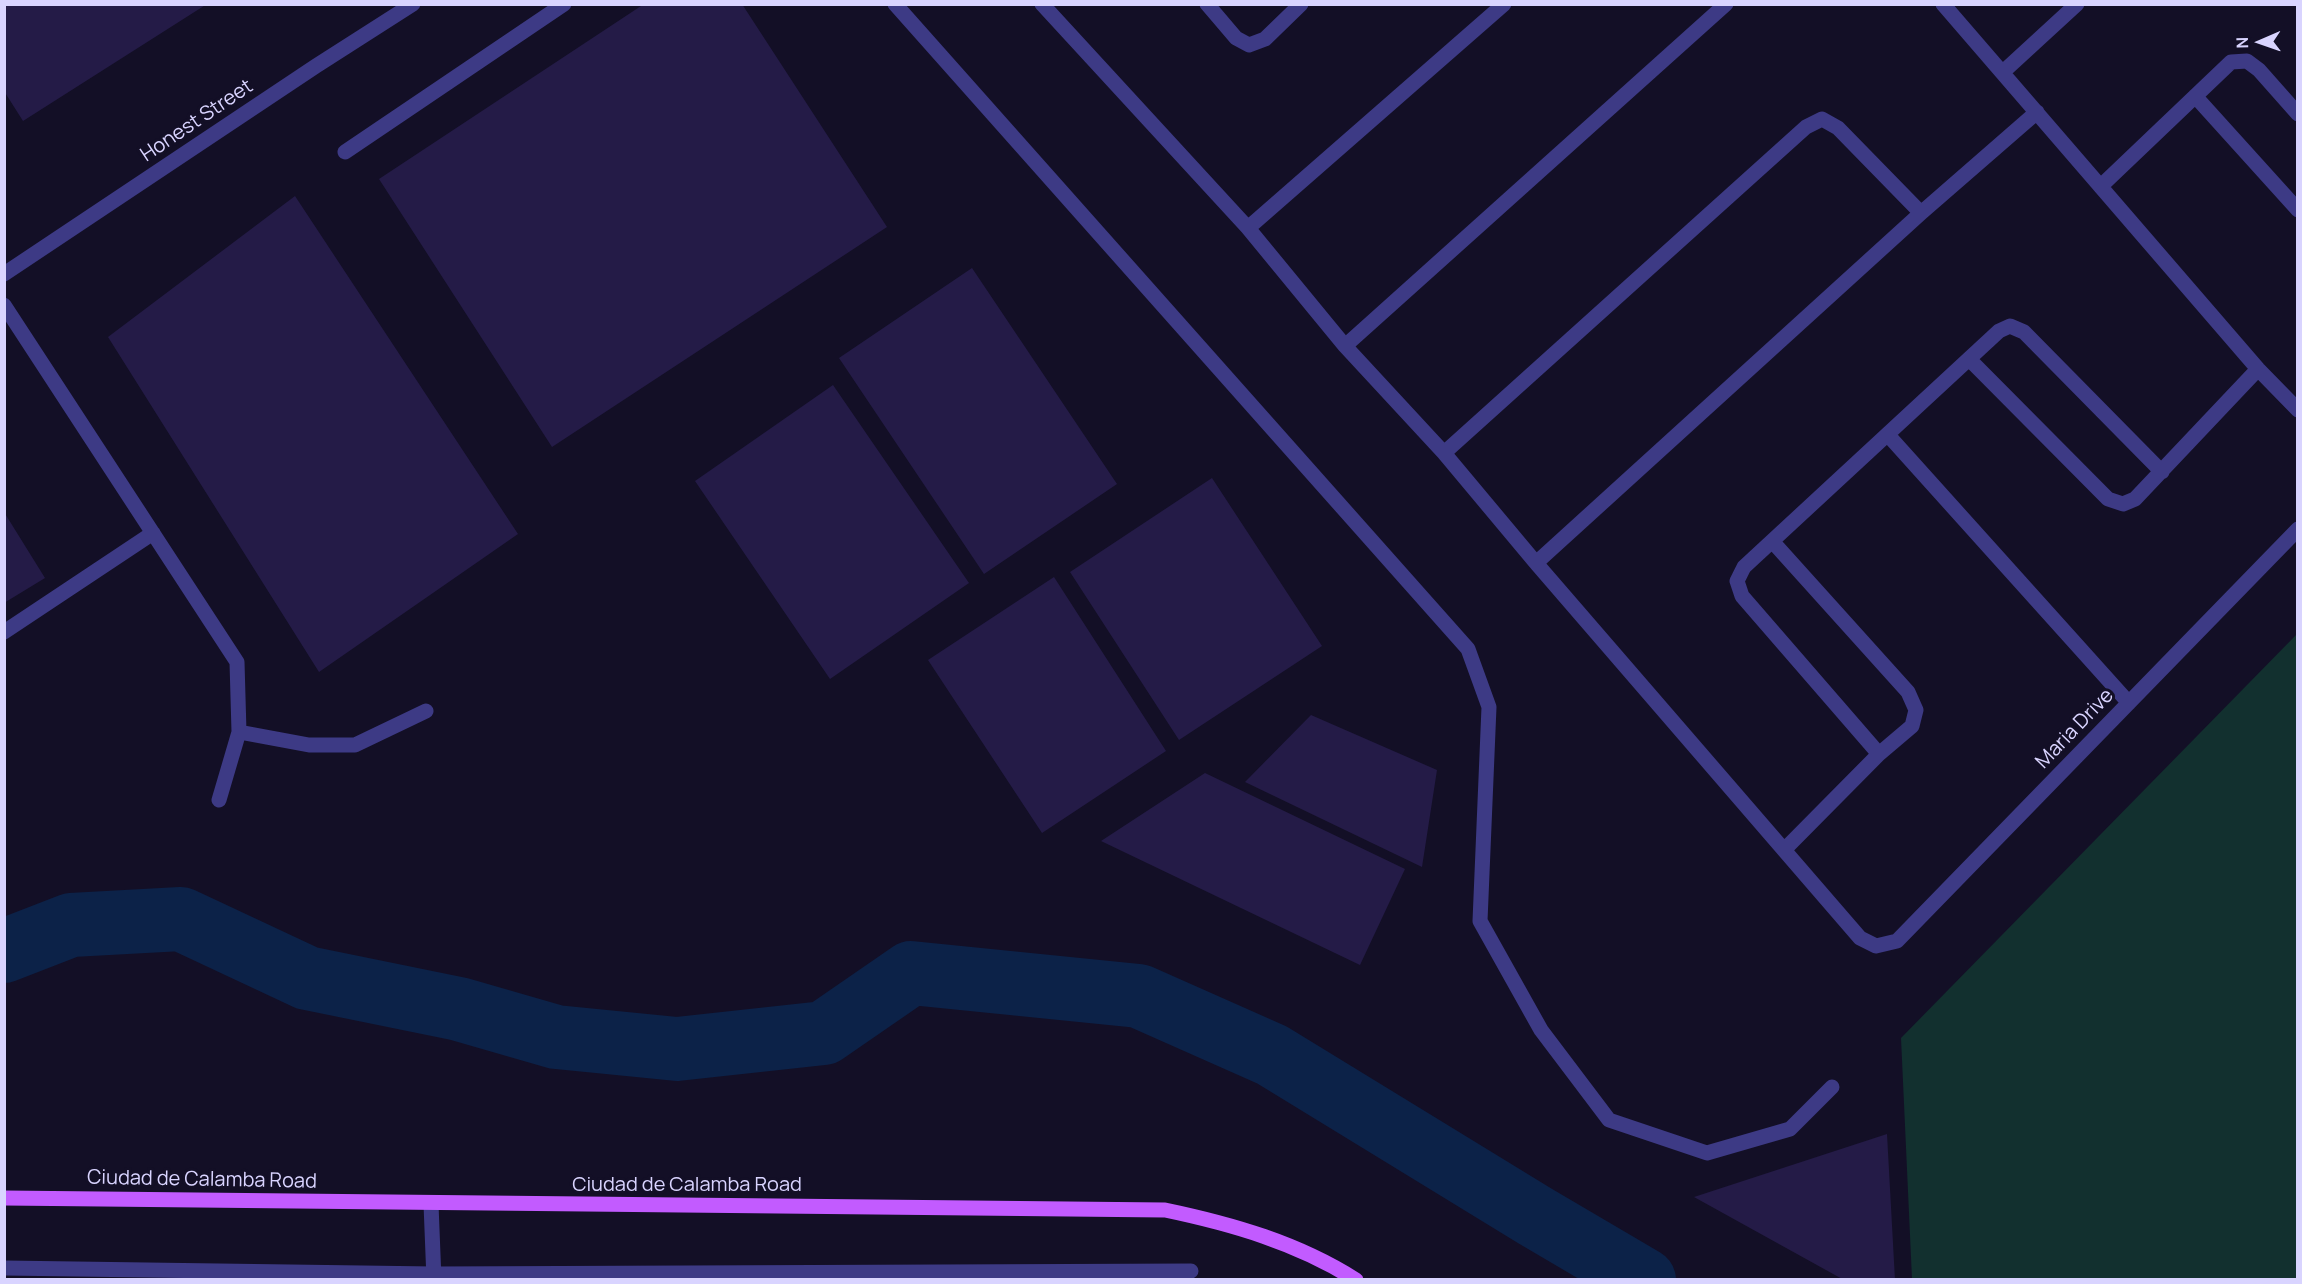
<!DOCTYPE html>
<style>
body{margin:0}
#map{position:relative;width:2302px;height:1284px;overflow:hidden;background:#130f26;font-family:Manrope,sans-serif}
canvas{display:block}
.frame{position:absolute;inset:0;border:6px solid #d9d4ff;pointer-events:none}
.north{position:absolute;left:2230px;top:12px;width:60px;height:60px;-webkit-text-stroke:4px #130f26;paint-order:stroke;rotate:268deg;font-size:16px;font-weight:700;line-height:24px;text-align:center;color:#d9d4ff}
.north::after{content:'';display:block;margin:auto;width:21px;height:27px;background:#d9d4ff;clip-path:polygon(50% 0,100% 100%,50% 72%,0 100%)}
</style>
<div id="map">
<canvas width="2302" height="1284"></canvas>
<div class="frame"></div>
<div class="north">N</div>
</div>
<script>
const context = document.querySelector('canvas').getContext('2d');
context.lineJoin = 'round';
function fillPath(path, color) { context.fillStyle = color; context.fill(path, 'evenodd'); }
function strokePath(path, color, width, dash) { context.strokeStyle = color; context.lineWidth = width; context.lineCap = dash ? 'butt' : 'round'; context.setLineDash(dash || []); context.stroke(path); }
function drawText(font, color, halo, rows, align = 'center') {
  context.font = font + ' Manrope,sans-serif'; context.lineWidth = 6; context.setLineDash([]); context.textBaseline = 'middle'; context.strokeStyle = halo; context.fillStyle = color; for (const [text, x, y, turn = 0] of rows) {
    context.save(); context.translate(x, y); context.rotate((+turn || 0) * Math.PI / 180); context.textAlign = isNaN(turn) ? turn : align; if (halo) context.strokeText(text, 0, 0); context.fillText(text, 0, 0); context.restore();
  }
}
const green = new Path2D(`
 M2297,634v645h-385l-11,-241z`);
const river = new Path2D(`
 M4,951l67,-26 110,-6 126,59 152,31 97,28 121,12 147,-16 87,-60 228,23 133,59 263,161 109,64`);
const building = new Path2D(`
 M4,4h203l-184,117 -19,-30z
 M644,4h98l145,223 -335,220 -173,-268z
 M295,196l223,338 -199,138 -211,-335z
 M972,268l145,216 -133,90 -145,-216z
 M833,385l136,198 -139,96 -135,-198z
 M1212,478l110,168 -143,94 -109,-168z
 M4,512l41,66 -41,25z
 M1054,577l112,174 -124,82 -114,-173z
 M1311,715l126,55 -15,97 -177,-85z
 M1205,773l200,96 -45,96 -259,-124z
 M1887,1134l8,146h-51l-150,-83z`);
const minor = new Path2D(`
 M895,4l573,645 21,58 -9,214 61,109 68,90 98,33 83,-24 42,-42
 M1042,4l206,224 97,118 99,107 92,110 324,375 16,8 21,-5 401,-412
 M1207,4l29,34 13,7 16,-6 36,-35
 M1943,4l315,365 40,41
 M2003,72l74,-68
 M2195,96l103,114
 M345,152l219,-148
 M2101,186l130,-124 16,-1 12,9 39,44
 M1248,228l256,-224
 M4,274l312,-208 97,-62
 M4,305l233,357 2,70 -20,68
 M1345,346l381,-342
 M1969,359l139,140 15,5 12,-5 123,-130
 M1888,435l241,268
 M1444,453l362,-326 16,-8 16,9 83,85
 M1772,541l136,151 8,18 -4,16 -33,28 -94,95
 M1536,563l385,-350 116,-101
 M4,632l149,-99
 M239,732l70,13h46l71,-34
 M1879,754l-137,-158 -5,-15 7,-14 255,-236 11,-5 14,6 138,140
 M431,1204l3,76
 M4,1268l430,6 757,-3`);
const major = new Path2D(`
 M4,1198l1161,12c67,14 133,33 191,70`);
const streetNames = [
 ["Honest Street",197,121,-34],
 ["Maria Drive",2075,729,-46],
 ["Ciudad de Calamba Road",202,1180,1],
 ["Ciudad de Calamba Road",687,1185]
];
fillPath(green, '#12302f');
strokePath(river, '#0c2248', 64);
fillPath(building, '#241b47');
strokePath(minor, '#3d3a85', 15);
strokePath(major, '#c25bff', 15);
drawText('20px', '#d9d4ff', '#130f26', streetNames);
</script>
